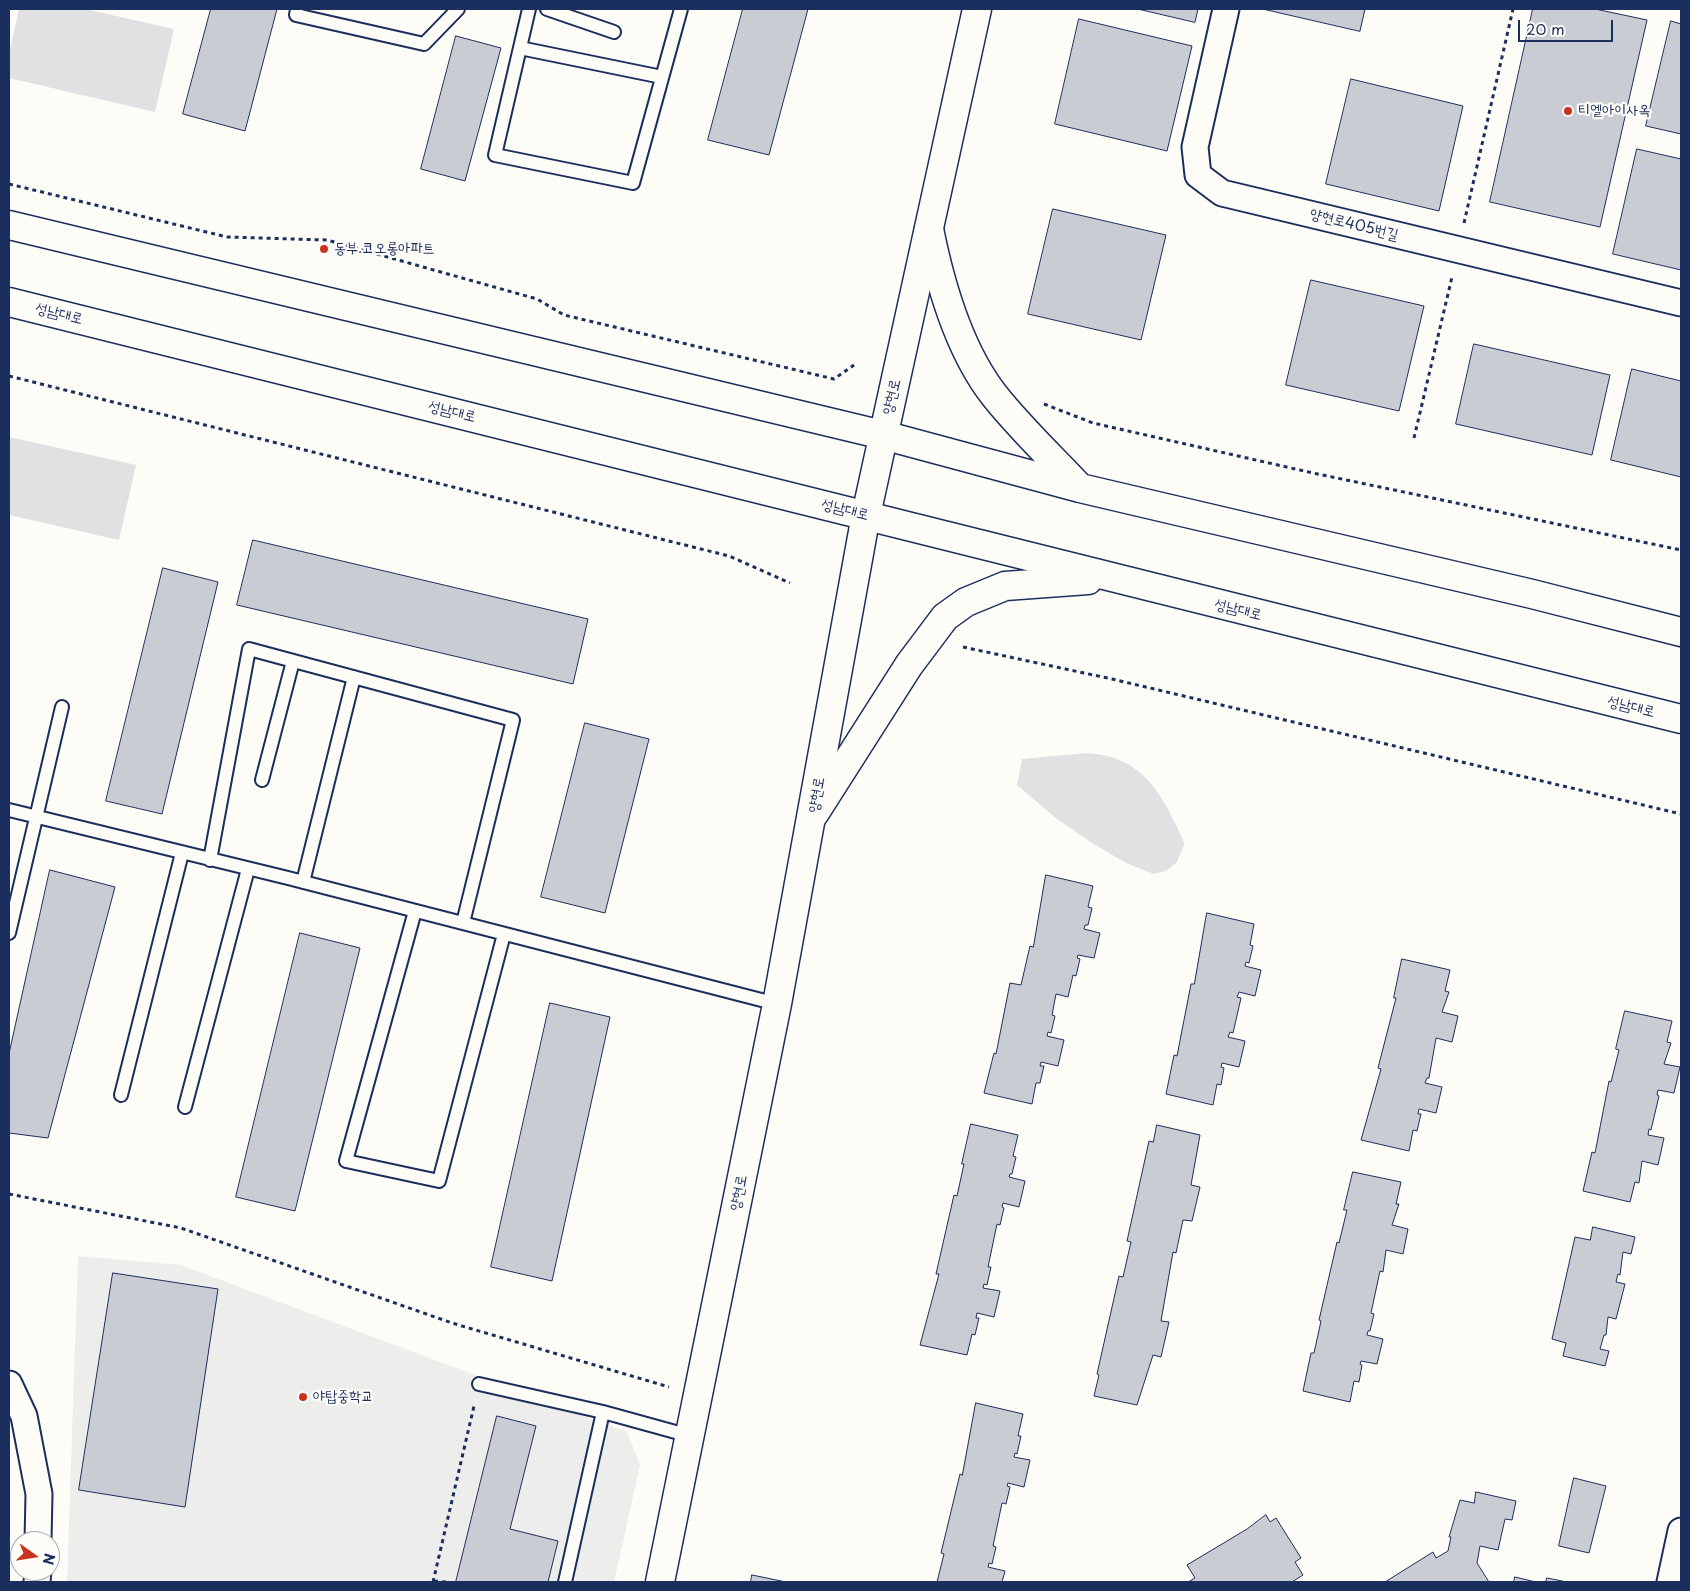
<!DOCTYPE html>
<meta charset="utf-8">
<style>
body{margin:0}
#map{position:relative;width:1690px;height:1591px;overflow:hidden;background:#fdfcf7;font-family:"Playpen Sans",sans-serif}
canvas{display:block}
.frame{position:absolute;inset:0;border:10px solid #1b2f5e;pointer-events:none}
.north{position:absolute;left:10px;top:1531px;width:50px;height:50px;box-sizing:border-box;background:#fdfcf7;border:1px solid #a3aaba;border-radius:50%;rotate:103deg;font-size:14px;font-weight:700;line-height:20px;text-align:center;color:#1b2f5e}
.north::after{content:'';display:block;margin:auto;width:18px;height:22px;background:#c8321e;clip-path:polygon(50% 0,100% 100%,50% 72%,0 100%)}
.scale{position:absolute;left:1518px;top:20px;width:95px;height:22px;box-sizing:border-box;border:2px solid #1b2f5e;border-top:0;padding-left:6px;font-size:15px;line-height:18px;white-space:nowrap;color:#1b2f5e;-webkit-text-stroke:4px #fdfcf7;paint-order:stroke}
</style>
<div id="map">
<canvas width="1690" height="1591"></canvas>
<div class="frame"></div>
<div class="north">N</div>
<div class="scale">20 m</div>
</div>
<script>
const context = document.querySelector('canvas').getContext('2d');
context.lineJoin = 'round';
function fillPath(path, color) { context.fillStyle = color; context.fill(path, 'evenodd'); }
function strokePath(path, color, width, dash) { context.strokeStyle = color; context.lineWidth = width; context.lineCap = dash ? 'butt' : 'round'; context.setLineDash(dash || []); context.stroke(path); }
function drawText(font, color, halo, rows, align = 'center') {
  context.font = font + ' "Playpen Sans","Poor Story",sans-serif'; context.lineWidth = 4.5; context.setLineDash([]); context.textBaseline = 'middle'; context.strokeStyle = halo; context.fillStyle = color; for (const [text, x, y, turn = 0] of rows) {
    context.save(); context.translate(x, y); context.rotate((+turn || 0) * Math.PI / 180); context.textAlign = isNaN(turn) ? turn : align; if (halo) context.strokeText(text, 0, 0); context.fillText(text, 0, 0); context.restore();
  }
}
const built = new Path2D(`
 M78,1256l103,9 446,167 13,33 -26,117h-547z`);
const green = new Path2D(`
 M19,9h66l89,20 -19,83 -146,-34v-24z
 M9,437l127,28 -17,75 -110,-25z
 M1086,753c57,3 75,40 97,86l1,6 -7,17 -11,9 -12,3 -28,-11 -34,-20 -35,-24 -40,-34 5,-26z`);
const building = new Path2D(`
 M211,9h66l-32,122 -62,-17z
 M743,9h65l-39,146 -61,-15z
 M1138,9h60l-3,13z
 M1263,9h102l-5,22z
 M1533,9h62l52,11 -47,207 -110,-25z
 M1079,19l113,27 -25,105 -112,-27z
 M1671,21l10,3v110l-35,-8z
 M456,36l45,12 -36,133 -44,-12z
 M1351,79l112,27 -24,105 -113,-27z
 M1637,149l44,10v111l-68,-16z
 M1053,209l113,26 -25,105 -113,-26z
 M1311,280l113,26 -25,105 -113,-26z
 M1474,344l136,31 -18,80 -136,-31z
 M1632,369l49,12v96l-70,-17z
 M253,540l335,79 -15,65 -336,-79z
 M163,568l55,14 -56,232 -56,-13z
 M585,723l64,16 -44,174 -64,-16z
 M50,870l65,17 -67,251 -39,-5v-79z
 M1046,875l47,11 -5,21 4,1 -4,17h-3l-1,4 16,4 -6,25 -16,-3 -1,3 3,1 -4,17 -3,-1 -5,22 -12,-3 -4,21 3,1 -4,17 -3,-1 -1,4 17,4 -6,26 -17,-4 -1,4h4l-4,17h-4l-4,21 -48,-11 10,-40 2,1 14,-71 11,2 9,-39 3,1z
 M1207,913l47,11 -4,21 3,1 -4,17 -3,-1 -1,4 16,4 -6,26 -16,-4 -2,5 4,1 -8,35 -3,-1 -2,5 17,4 -6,26 -17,-4 -1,4 3,1 -3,17 -4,-1 -4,21 -47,-11 8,-39 3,1 14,-72h3z
 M300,933l60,15 -65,263 -59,-14z
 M1402,959l48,11 -5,21 4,1 -7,20 16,4 -6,26 -16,-4 -7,40h-2l-2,5 17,4 -6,26 -17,-4 -1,5h3l-4,17 -4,-1 -4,21 -48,-11 20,-71 -3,-1 18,-70h-2z
 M550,1003l60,14 -58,264 -61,-14z
 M1625,1011l47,10 -5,21 4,1 -7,21 16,3 -6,26 -16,-3 -1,5 2,1 -8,34 -2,-1 -1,6 16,3 -6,27 -16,-4 -3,22 -4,-1 -5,20 -47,-11 9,-39 3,1 14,-72 2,1 8,-32 -3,-1z
 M971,1124l47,11 -5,21 3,1 -4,17h-2l-1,3 16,4 -6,26 -16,-4 -1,4 2,1 -4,17 -3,-1 -9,43h3l-4,18 -3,-1 -1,4 17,3 -6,26 -17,-4 -1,5h3l-4,17 -3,-1 -5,21 -47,-10 19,-71h-3l18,-79 3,1 7,-32h-2z
 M1157,1125l43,10 -9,50 9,2 -8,34 -9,-1 -7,33 -3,-1 -12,69 8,1 -8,35 -8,-2 -16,50 -43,-9 5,-21 -2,-1 22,-98 4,1 8,-35 -4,-1 22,-100 4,1z
 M1353,1172l48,10 -5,22h3l-7,21 16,4 -5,25 -17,-4 -3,22 -3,-1 -9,42 3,1 -4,17h-2l-1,4 16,4 -6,25 -16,-3 -1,3 2,1 -3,17 -5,-1 -4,21 -47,-11 8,-38h3l7,-32 -2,-1 18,-78 2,1 8,-33h-3z
 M1593,1227l42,10 -4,17 -8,-2 -3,23 -2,-1 -2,8 9,2 -9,35 -8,-2 -2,18h-2l-4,14 9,2 -4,15 -42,-10 3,-13 -14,-4 23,-102 15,3z
 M113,1273l105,16 -33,218 -106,-17z
 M976,1403l47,11 -5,22h3l-4,18 -2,-1 -1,4 16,3 -6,27 -16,-4 -1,3 3,1 -4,17 -4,-1 -9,43 3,1 -4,17 -3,-1 -1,4 17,4 -3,11h-65l7,-28 -3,-1 19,-79 2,1z
 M497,1416l39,10 -26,103 48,12 -10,41h-92z
 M1574,1478l32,8 -17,67 -30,-7z
 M1476,1492l40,9 -4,19 -7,-1 -7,31 -18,-4 -3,17 12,19h-104l48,-30 3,6 12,-7 3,-14h-2l11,-37 14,3z
 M1266,1515l4,7 6,-4 25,40 -6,4 8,13 -11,7h-104l7,-4 -8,-13 60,-36z
 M752,1575l34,7h-35z
 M1515,1577l21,5h-22z
 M1547,1578l20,4h-21z`);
const path = new Path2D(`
 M9,184l218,53 100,3 210,59 27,16 270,64 20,-14
 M1464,223l49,-214
 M9,376l720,180 61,27
 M1044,404l49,19 220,50 368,77
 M1414,438l38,-161
 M963,647l149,32 569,135
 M9,1194l172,34 271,95 217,64
 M434,1581l12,1
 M433,1582l41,-176`);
const service = new Path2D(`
 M297,9l-1,6 128,29 34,-35
 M529,9l-34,146 138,28 48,-174
 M547,9l67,23
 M520,48l142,29
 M262,780l31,-119
 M9,810l279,68 489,126
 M210,860l39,-211 264,71 -50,203
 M303,882l51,-205
 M415,911l-69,250 93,20 65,-247
 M9,933l53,-226
 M121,1095l61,-242
 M185,1107l63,-238
 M479,1384l124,28 87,24
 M565,1582l38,-170`);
const minor = new Path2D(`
 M1226,9l-31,138 3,28 24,18 459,110
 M9,1384l15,32 15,78 -1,47
 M37,1582l1,-11
 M1670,1582l11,-51`);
const secondary = new Path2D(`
 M660,1582l117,-578 89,-489 111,-506`);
const primary = new Path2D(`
 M9,225l874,210 197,53 452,106 149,38
 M929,229c11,55 30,121 65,166 26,33 58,63 86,93
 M9,302l1672,417
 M814,814l95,-149 36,-48 21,-15 39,-16 83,-6`);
const markers = [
 [1568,111,5,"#c8321e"],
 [324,249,5,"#c8321e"],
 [303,1397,5,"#c8321e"]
];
const poiNames = [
 ["티엘아이사옥",1578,111],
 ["동부.코오롱아파트",334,249],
 ["야탑중학교",313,1397]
];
const streetNames = [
 ["양현로405번길",1354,225,14],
 ["성남대로",59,314,14],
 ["양현로",892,397,-77],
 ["성남대로",452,412,14],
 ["성남대로",845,510,14],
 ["성남대로",1238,610,14],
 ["성남대로",1631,707,14],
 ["양현로",817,795,-80],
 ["양현로",739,1193,-79]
];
fillPath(built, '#edeeec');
fillPath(green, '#e0e1e3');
fillPath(building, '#c9ccd3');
strokePath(building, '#1b2f5e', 1);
strokePath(service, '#1b2f5e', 16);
strokePath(minor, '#1b2f5e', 29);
strokePath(secondary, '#1b2f5e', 31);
strokePath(primary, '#1b2f5e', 31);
strokePath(path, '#1b2f5e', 3, [4, 4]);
strokePath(service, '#fdfcf7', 12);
strokePath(minor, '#fdfcf7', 25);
strokePath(secondary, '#fdfcf7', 28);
strokePath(primary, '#fdfcf7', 28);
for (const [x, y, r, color] of markers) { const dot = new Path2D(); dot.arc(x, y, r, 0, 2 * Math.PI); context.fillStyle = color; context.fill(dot); strokePath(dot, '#fdfcf7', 2); }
drawText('15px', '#1b2f5e', '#fdfcf7', poiNames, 'left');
drawText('15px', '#1b2f5e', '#fdfcf7', streetNames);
</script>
